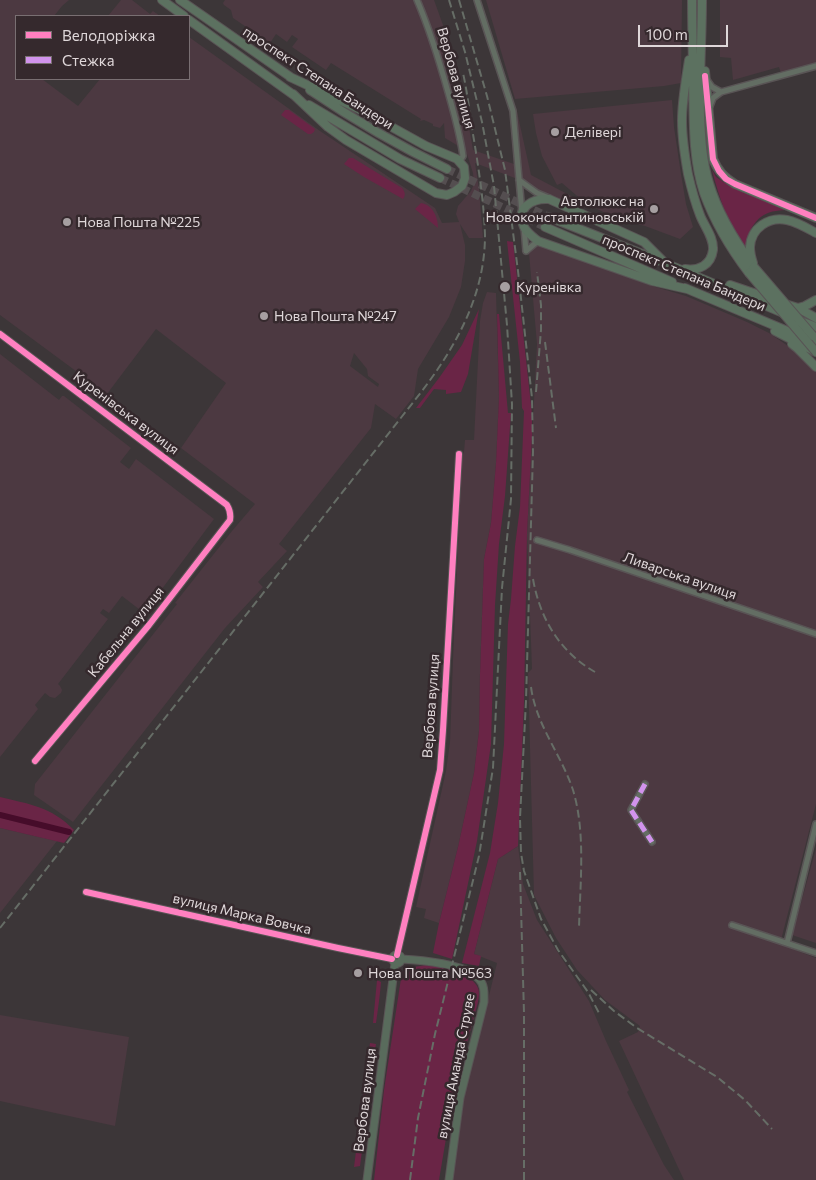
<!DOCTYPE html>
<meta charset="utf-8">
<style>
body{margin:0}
#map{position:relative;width:816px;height:1180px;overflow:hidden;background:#3c3638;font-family:Commissioner,sans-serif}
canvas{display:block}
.legend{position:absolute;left:15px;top:15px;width:175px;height:65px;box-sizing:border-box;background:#35292d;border:1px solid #796f72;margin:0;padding:6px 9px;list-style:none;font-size:15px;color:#dfd7d9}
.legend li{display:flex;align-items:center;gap:10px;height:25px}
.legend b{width:25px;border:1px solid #796f72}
.scale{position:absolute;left:638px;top:25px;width:90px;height:22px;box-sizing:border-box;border:2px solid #dfd7d9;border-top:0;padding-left:6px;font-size:15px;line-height:18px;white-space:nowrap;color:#dfd7d9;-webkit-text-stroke:4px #35292d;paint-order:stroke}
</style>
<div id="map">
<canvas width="816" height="1180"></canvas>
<ul class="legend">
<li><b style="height:6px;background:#ff80c0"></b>Велодоріжка</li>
<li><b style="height:6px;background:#d193ec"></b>Стежка</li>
</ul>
<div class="scale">100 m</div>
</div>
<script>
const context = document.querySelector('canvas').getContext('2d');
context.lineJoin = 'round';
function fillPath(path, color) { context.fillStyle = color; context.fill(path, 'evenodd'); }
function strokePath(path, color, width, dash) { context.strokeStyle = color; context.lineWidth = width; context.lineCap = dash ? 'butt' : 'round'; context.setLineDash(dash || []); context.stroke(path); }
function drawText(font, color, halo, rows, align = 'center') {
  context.font = font + ' Commissioner,sans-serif'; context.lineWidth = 5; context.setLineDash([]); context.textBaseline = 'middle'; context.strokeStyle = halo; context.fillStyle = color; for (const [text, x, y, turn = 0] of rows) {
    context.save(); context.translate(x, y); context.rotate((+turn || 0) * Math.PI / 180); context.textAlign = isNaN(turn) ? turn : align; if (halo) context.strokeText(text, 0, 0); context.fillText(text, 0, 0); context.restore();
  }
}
const built = new Path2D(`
 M0,0h69l-7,6 -8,10h-38v63h26l36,27 22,-27h89v-42l131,94 115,77 7,15 17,-1 -3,-8 2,-8 13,-15 3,-7 -1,-11 -6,-19 -12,-10 -10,-6 -1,-15 -4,5 -7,-2v-2l-9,-4 -4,1 1,-2 -90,-56 -5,7 -34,-23 6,-8 -6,-4 -5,7 -11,-8 -6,9 -37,-25 -2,-8 -7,-5 -1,-2 2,-3h209l9,25 23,85 7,40 41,14 -5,-56 7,-1 15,68 42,22 -4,8 -33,-16 -16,-9 -45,-17 4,26 4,49h-14l-9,-14 5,21v16l-4,26 -12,30 -31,52 -4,27 -18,23 -21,-15 -4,24 -92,116 8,7 -29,31 5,5 -38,41 -152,194 -39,-27 1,-11 142,-180 -2,-1 57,-72 23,-27 -74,-56 45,-65 -70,-54 -49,65 -107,-79zM354,353l13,16 1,7 11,8 -1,3 -28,-21z
 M121,0h11l18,14 3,-3 7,5h-52z
 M486,0h196l-1,83 -17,3 -149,13z
 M720,0h96v64l-35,9 -2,-6 -46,13 -2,-22 -11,-1z
 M672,100l2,27 7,47 5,30 7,23 -13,12 -35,-13 -31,-8 -31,-17 -21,-18 -5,2 -15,-29 -6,-23 -3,-19z
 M537,244l112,41 37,11 61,26 22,11 19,13 20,16 8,10v432l-36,140 36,14v222h-132l-65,-139 19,-9 2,-6 -35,-26 -28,-30 -21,-32 -22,-43 -6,-222 4,-4 -5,-135 10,-190 -8,-91z
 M487,292l9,1 3,104 -3,66 -5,60 -7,36 -4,115 -1,57 -5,42 -16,74 -19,76 -15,-5 2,-9 -10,-2 30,-136 4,-29 3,-83 9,-203 2,-4 1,-12h9l6,-119 3,-18z
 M0,354l59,46 3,-4h2l67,52 -11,14 9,7 7,-10 78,60 -70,94 -22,-17 -13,17 -6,-4 -3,4 8,6 -50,65 2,2 2,4 -1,3 -6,5 -5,-1 -5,-4 -10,12 3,4 -38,48z
 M0,828l57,13 -57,72z
 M518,846l5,38 14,36 52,81 17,40 23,49 -2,2 37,73 10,15h-222l12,-82 33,-135 -23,-9 24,-95z
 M816,849v94l-24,-8z
 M0,1015l129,22 -14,89 -115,-25z`);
const green = new Path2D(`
 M285,110h4l26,19 -1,3 -3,2h-3l-27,-19z
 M349,158h4l49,30c3,4 4,7 1,11l-39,-22 -20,-13z
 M712,170l4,7 9,6 63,27c-4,0 -8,0 -12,1 -19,2 -29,20 -30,37h-1c-17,-23 -26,-51 -33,-78z
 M421,203c12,2 17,14 17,25l-23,-19z
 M507,241l6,1 19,172v22l-5,98 -3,168 -6,144 -20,13 -24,95 7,2 -2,10 -17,-3 28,-110 8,-50 6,-59 4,-120 3,-25 4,-53 5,-39 4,-96 -2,-3 -2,-46z
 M479,309l-11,65 -7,18 -15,2v-4l-12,-1 -14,19h-4l23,-30 23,-33z
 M497,314h2l9,99h3l-6,83 -6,48 -4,61 -4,139 -14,97 -25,118 -19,-6 6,-30 19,-76 16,-74 5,-42 1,-57 4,-115 7,-36 5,-60 3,-66z
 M0,797c29,7 52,10 74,33l-10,13 -64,-15z
 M426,965c14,1 43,7 51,21 3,5 2,10 1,16l-24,89 -15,89h-65l10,-90 18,-118 6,-4z
 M377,980l4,2c-1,13 -3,27 -5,41h-3z
 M370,1043l6,1 -8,55 -5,-1z
 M360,1120l6,1 -6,45 -6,1z`);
const canal = new Path2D(`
 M0,815l69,17`);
const primaryTunnel = new Path2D(`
 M447,169l102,48
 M440,178l105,49`);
const street = new Path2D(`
 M417,0c13,30 22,60 31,92 6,21 12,42 15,64l-2,3h-4
 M477,0l36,111 9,102
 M707,80l5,7 9,5
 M710,106l3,-8 8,-6 95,-26
 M519,180l18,13 12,5
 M524,227l2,24
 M526,251l12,-10
 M0,334l227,171c3,5 4,9 3,15l-81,105 -114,136
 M537,540l33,10 246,84
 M645,784l-14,26 21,32
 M86,892l252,56 54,11
 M732,925l84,28
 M787,943l29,-119
 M397,955l43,-185 3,-40 16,-276`);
const secondary = new Path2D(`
 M392.5 959a4.5 4.5 0 1 1 9 0a4.5 4.5 0 1 1-9 0Z
 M401,959c20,1 65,5 78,20 6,6 5,15 5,23l-24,96 -11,82
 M367,1180l28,-217`);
const primary = new Path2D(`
 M162,0l22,16
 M180,0l112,78
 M692,0c0,27 1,53 1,80 1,38 -1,77 11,113 11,30 26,55 45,80
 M702,0c0,38 -3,77 -2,115 1,23 2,46 9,68 9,31 26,58 45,84
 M189,20l106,76
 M705,71l8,88c5,12 11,18 22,25l81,34
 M290,77l71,33 65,36 31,13 7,8 1,11 -3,8 -8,6 -7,3 -11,-2 -90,-53 -18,-13 -35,-33
 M310,90c44,30 89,56 137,79
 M309,105l91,54 40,19
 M549,217l116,46 118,50
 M545,227l127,55
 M665,263l-21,-21 -95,-43c-17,-1 -34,9 -25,28 3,6 9,10 14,14l114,40 35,8
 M753,263c-2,-6 -3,-11 -3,-16 1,-19 19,-31 37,-27 10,2 20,8 29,13
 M685,269c14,2 26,-4 28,-19 1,-13 -9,-24 -13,-35 -5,-13 -9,-28 -12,-41 -3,-17 -6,-36 -6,-53 0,-21 4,-41 7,-61
 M730,285l44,15
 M685,288l131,55
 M785,304l13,4 18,10
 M798,308l7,-2 11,-6
 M798,320l18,7
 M775,331l41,21
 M792,344l5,4 19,19`);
const rail = new Path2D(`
 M459,0l28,96 18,74 13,101 14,127 1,54 -7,249 -6,117 1,35 3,18 17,48 17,31 30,42 11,21
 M545,342l11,86
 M536,392l5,-62v-25l-4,-33
 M533,579c7,40 27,73 62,93
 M531,687c5,38 30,67 42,103 13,43 7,94 6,138
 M520,872l4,141v167
 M0,928l422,-537c35,-46 63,-97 63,-156 -1,-32 -6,-64 -11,-95 -4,-22 -6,-45 -11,-67
 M591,990l23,21 23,17 80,49 28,23 27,29
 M410,1180l8,-62 17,-84 44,-178 14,-88 9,-180 9,-89 1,-95 -5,-79 -13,-139 -12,-64 -17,-70 -16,-52`);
const primaryBridge = new Path2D(`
 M754,267l59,69
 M749,273l67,79`);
const quiet = new Path2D(`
 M645,784l-14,26 21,32`);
const cycleway = new Path2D(`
 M705,76l8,83 6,12 7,8 9,5 81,34
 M0,334l227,171c3,5 4,9 3,15l-81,105 -114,136
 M86,892l252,56 54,11
 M397,955l43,-185 3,-40 16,-276`);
const markers = [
 [555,132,5,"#a69fa1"],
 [654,209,5,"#a69fa1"],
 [67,222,5,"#a69fa1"],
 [505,287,6,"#a69fa1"],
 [264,316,5,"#a69fa1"],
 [358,973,5,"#a69fa1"]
];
const streetNames = [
 ["проспект Степана Бандери",318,78,33],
 ["Вербова вулиця",456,78,74],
 ["проспект Степана Бандери",684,273,23],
 ["Куренівська вулиця",126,413,37],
 ["Ливарська вулиця",680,576,19],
 ["Кабельна вулиця",126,632,-51],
 ["Вербова вулиця",431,706,-86],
 ["вулиця Марка Вовчка",242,914,13],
 ["вулиця Аманда Струве",456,1066,-79],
 ["Вербова вулиця",365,1100,-83]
];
const poiNames = [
 ["Делівері",565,132],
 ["Автолюкс на",644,201,"right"],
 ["Новоконстантиновській",644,217,"right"],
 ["Нова Пошта №225",77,222],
 ["Куренівка",516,287],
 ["Нова Пошта №247",274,316],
 ["Нова Пошта №563",368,973]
];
fillPath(built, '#4c3941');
fillPath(green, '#6a2546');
strokePath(canal, '#460c2a', 6);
strokePath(primaryTunnel, '#544e50', 8, [8, 4]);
strokePath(street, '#595455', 8);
strokePath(secondary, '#595455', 9);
strokePath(primary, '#595455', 10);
strokePath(street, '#636d63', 5);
strokePath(secondary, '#596b5c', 7);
strokePath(primary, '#5c7160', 8);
strokePath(rail, '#666d66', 2, [8, 4]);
strokePath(primaryBridge, '#595455', 10, []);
strokePath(primaryBridge, '#5c7160', 8);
strokePath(quiet, '#d193ec', 5, [10, 5]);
strokePath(cycleway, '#ff80c0', 6);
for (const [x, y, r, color] of markers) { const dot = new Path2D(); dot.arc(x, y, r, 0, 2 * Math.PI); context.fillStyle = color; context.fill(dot); strokePath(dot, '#35292d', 2); }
drawText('14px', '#dfd7d9', '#35292d', streetNames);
drawText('14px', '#dfd7d9', '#35292d', poiNames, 'left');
</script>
